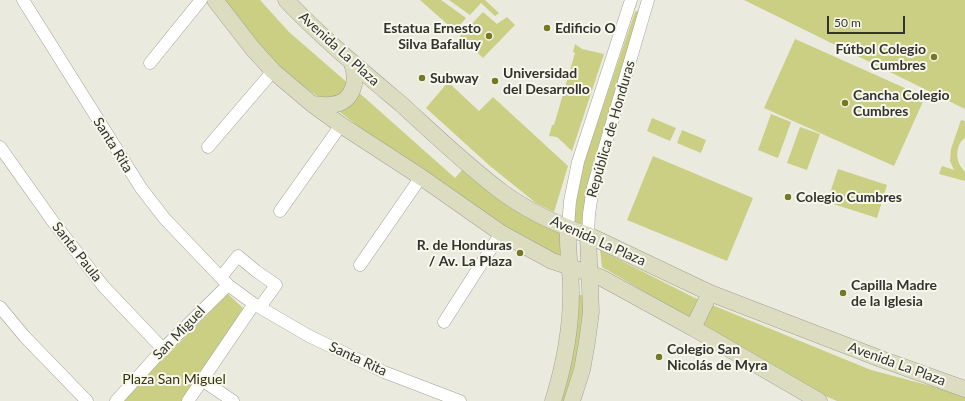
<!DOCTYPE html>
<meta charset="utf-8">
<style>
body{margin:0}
#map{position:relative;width:965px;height:401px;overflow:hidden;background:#eaebde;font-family:Lato,sans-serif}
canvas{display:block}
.scale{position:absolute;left:827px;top:16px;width:78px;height:18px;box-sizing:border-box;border:2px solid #33332e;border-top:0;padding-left:5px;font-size:12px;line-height:14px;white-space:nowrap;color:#33332e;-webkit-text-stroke:3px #f7f8eb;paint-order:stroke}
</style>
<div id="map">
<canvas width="965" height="401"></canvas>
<div class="scale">50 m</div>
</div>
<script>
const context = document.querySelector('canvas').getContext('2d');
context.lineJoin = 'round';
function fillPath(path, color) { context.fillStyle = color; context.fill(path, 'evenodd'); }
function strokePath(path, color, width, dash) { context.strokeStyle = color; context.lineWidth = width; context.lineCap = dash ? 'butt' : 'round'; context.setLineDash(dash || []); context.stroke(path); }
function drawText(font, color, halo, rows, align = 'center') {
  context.font = font + ' Lato,sans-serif'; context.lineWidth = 4; context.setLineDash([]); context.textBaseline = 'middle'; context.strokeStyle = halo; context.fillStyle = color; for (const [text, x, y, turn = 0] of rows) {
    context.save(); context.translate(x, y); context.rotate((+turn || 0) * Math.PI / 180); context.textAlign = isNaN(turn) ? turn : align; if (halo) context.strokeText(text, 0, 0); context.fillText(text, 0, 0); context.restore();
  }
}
const green = new Path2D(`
 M222,0h38l29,32 61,53 -5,9 -22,6 -43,-30z
 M420,0h21l25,18 -11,13z
 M449,0h36l14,13 -4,3 -14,-13 -11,12z
 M744,0h221v109z
 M637,11h2l2,2 -49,154 -11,60 -8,-4 7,-45 6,-22 49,-144z
 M483,12l14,12 10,-7 8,8 -32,33 -23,-22z
 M795,39l130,58 -31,69 -130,-58z
 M575,44l7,5 22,5 -32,97 -15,-14 -8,-1 3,-11h2l21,-72 -2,-1z
 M448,82l31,29 14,-14 75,69 -14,46 -18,-9 -46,-37 -64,-58z
 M356,90l99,88 9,-10 99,65 2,28 -50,-26 -148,-102 -31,-24z
 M771,114l20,8 -13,36 -20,-8z
 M652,118l24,10 -6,13 -23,-10z
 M961,120l4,1v17c-9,6 -10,20 -4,29 1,2 3,3 4,5 0,2 0,7 0,9l-26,-7 3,-8 12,4 -4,-9 1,-12z
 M800,127l20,7 -13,36 -20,-7z
 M682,130l24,10 -5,13 -24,-10z
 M653,156l100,42 -26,63 -100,-41z
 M838,169l49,16 -10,33 -50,-16z
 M600,250l95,48 176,72 94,25v6h-128l-21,-9 -214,-125z
 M228,294l15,14 -42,70 -16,23h-64z
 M579,295h3l2,2 -4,58 -13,46h-8l18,-104z`);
const street = new Path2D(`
 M23,0l118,188 24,31 63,66 26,19 55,32 75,36 76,29
 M150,63l51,-63
 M0,147l54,76 50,64 59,62
 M208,147l65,-76
 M280,211l61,-86
 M568,228l2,-27 8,-39 53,-162
 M588,235l1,-21 4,-27 55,-187
 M360,265l61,-88
 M221,277l17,-21 18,15 20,14 -16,22
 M0,307l25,30 62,64
 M444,322l57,-89
 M202,380l31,21
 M116,401l47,-52 65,-64
 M188,401l66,-97`);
const secondary = new Path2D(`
 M215,0l38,49 20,22 39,33 29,21 80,52 80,56 51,28 48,16 93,51 126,73
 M286,0c35,37 76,71 115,104 33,30 65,61 101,88 26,19 56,33 86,43l122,58 171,66 84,30
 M312,104c6,0 13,2 19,1 23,-2 28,-26 20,-44
 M693,328l17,-35
 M553,401c11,-35 18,-72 18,-109 0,-21 -4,-42 -3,-64
 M572,401l10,-31 5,-28 4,-30 -3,-77`);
const markers = [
 [547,28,4,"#757921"],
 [489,36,4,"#757921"],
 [934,57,4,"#757921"],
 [422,78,4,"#757921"],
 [495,81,4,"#757921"],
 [845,103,4,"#757921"],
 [788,197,4,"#757921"],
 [520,253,4,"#757921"],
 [843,293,4,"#757921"],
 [659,357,4,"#757921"]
];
const poiNames = [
 ["Estatua Ernesto",481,28,"right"],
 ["Silva Bafalluy",481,44,"right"],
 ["Edificio O",555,28],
 ["Fútbol Colegio",926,49,"right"],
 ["Cumbres",926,65,"right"],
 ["Universidad",503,73],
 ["del Desarrollo",503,89],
 ["Subway",430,78],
 ["Cancha Colegio",853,95],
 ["Cumbres",853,111],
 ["Colegio Cumbres",796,197],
 ["R. de Honduras",512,245,"right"],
 ["/ Av. La Plaza",512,261,"right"],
 ["Capilla Madre",851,285],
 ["de la Iglesia",851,301],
 ["Colegio San",667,349],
 ["Nicolás de Myra",667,365]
];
const streetNames = [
 ["Avenida La Plaza",339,49,42],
 ["República de Honduras",611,129,-74],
 ["Santa Rita",113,145,58],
 ["Avenida La Plaza",598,241,24],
 ["Santa Paula",77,252,52],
 ["San Miguel",179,333,-46],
 ["Santa Rita",358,359,25],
 ["Avenida La Plaza",897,364,20]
];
const parkNames = [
 ["Plaza San Miguel",174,379]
];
fillPath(green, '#cacf84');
strokePath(street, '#a0a295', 13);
strokePath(secondary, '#a0a295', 17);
strokePath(street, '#fff', 12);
strokePath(secondary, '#dcddc0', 16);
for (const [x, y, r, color] of markers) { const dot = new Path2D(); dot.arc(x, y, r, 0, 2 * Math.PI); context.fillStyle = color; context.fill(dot); strokePath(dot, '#f7f8eb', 1.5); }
drawText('bold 14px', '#33332e', '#f7f8eb', poiNames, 'left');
drawText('14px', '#33332e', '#f7f8eb', streetNames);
drawText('14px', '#32340e', '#f7f8eb', parkNames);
</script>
